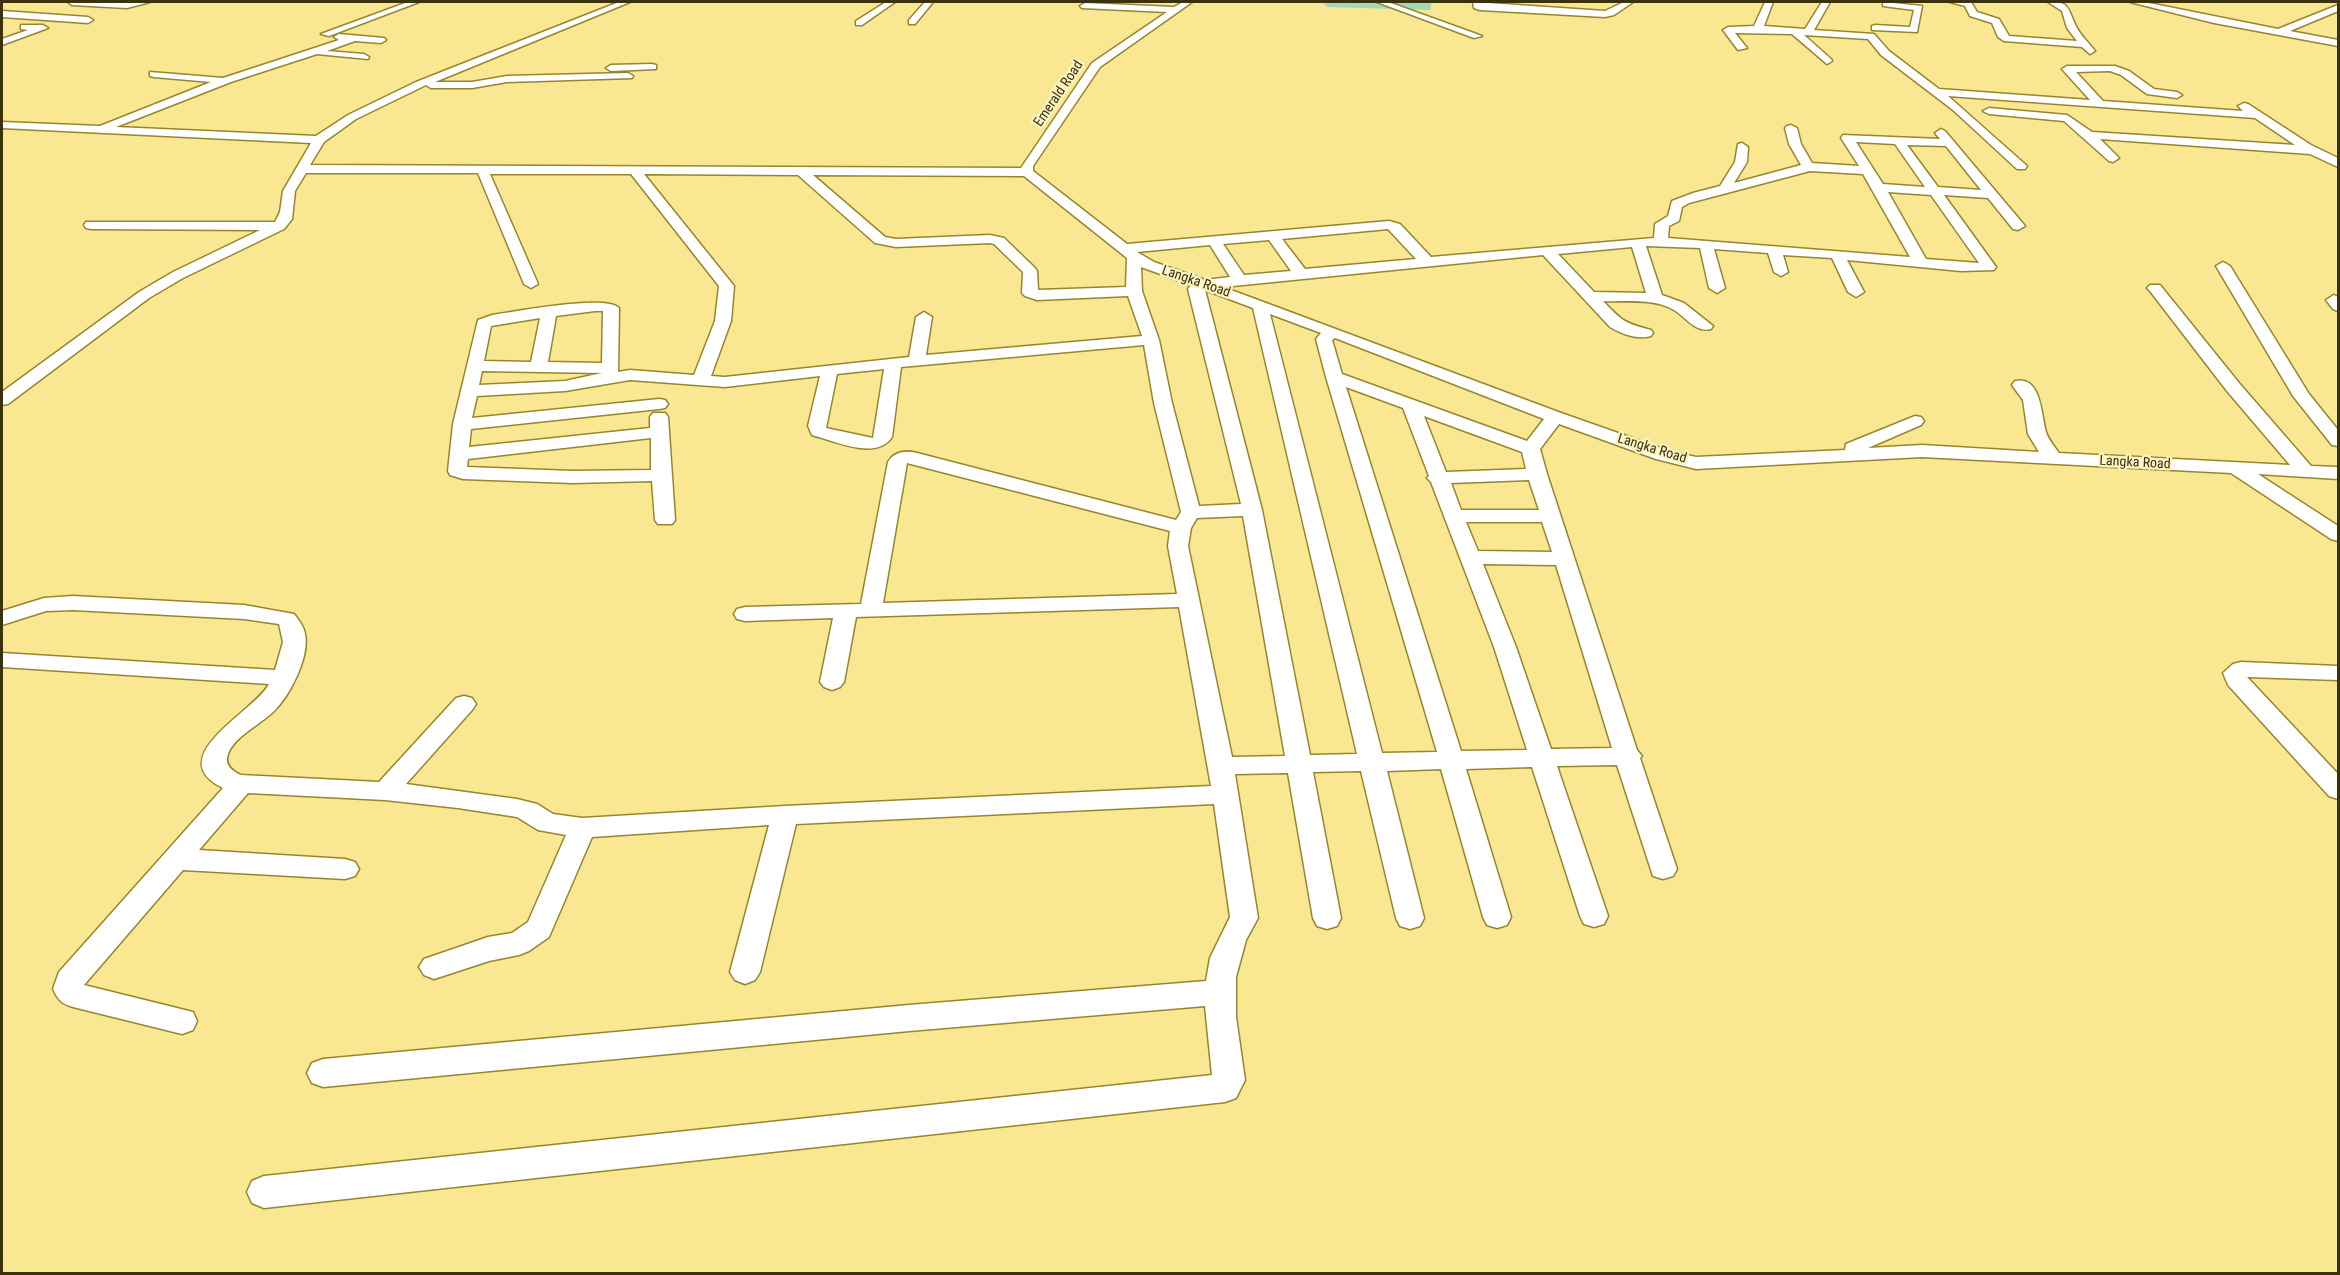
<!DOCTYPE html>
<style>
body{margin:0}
#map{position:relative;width:2340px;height:1275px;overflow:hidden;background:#f9e791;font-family:"Roboto Condensed",sans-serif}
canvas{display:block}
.frame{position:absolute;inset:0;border:3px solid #39320d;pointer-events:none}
</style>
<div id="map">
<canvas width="2340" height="1275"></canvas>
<div class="frame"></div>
</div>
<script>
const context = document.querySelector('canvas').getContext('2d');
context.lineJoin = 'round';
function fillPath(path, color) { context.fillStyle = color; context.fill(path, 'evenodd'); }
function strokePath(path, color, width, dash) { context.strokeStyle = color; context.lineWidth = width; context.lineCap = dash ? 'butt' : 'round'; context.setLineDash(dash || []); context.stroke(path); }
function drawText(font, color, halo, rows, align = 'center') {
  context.font = font + ' "Roboto Condensed",sans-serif'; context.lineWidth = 4.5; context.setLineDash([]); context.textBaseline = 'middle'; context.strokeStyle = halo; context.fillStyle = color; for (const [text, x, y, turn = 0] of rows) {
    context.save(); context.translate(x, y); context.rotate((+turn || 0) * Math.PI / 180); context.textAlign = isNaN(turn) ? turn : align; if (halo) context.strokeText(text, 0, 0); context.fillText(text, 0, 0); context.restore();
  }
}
const green = new Path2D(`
 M1323,2h109l-2,8 -103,-3z`);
const minor = new Path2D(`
 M68,2h82l-23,6 -55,-3z
 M408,2h11l-90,34 -8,-2z
 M619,2h11l-195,80h37l35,-6 121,-3 5,3 -1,2 -125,4 -35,6h-41l-5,-3 -70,34 -32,23 -14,23 711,3 71,-105 75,-51 -85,-4 -2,-2 5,-3 89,4 9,-5h9l-92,65 -67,99v5l94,73 262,-23 11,3 31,33 223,-19 1,-14 13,-8 4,-15 21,-8 27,-7 15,-24 3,-18 4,-1 6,4 -1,15 -13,21 67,-18 -12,-21 -4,-16 2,-2 4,-1 6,3 4,16 11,19 47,3 -18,-28 2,-3 97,4 -5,-6 6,-4 4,2 80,95 -7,4 -5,-1 -25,-31 -44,-3 52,72 -2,3 -33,1 -114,-11 17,32 -8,5 -8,-5 -16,-34 -49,-3 5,17 -7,4 -7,-4 -6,-19 -54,-4 11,39 -8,5 -8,-5 -9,-40 -54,-2 16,49 22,8 29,23 -2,3c-16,4 -25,-12 -37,-19 -20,-12 -49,-8 -71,-9 19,20 21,22 48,29l2,3 -2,3c-13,4 -29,-2 -41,-9l-67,-72 -320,32 338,126 108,38 27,6 149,-7 1,-6 69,-28 6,1 3,4 -3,4 -53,23 54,-3 117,7 -11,-18 -5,-34 -11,-15 3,-4c27,-6 26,35 31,51 2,7 8,14 13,21l231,12 -63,-74 -77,-100 -3,-3 3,-3h10l79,98 72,83 27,1v12l-80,-5 80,52v15l-7,-2 -100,-66 -309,-16 -226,12 -40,-10 -97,-35 -19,25 7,25 90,276 5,6 -2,2 37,111 -4,7 -10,3 -10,-3 -36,-111 -60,1 51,150 -4,8 -10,3 -10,-3 -4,-8 -48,-149 -66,2 45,148 -4,8 -10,3 -10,-3 -4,-8 -42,-148 -54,2 37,147 -4,8 -10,3 -10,-3 -4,-8 -35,-147 -48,1 28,146 -4,8 -10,3 -10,-3 -4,-8 -25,-145 -53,1 23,144 -12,22 -10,37v40l9,63 -9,18 -11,4 -961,106 -12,-5 -5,-11 5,-11 12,-5 948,-101 -7,-69 -296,25 -586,56 -11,-4 -5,-10 5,-10 11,-4 586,-54 297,-24 4,-23 20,-41 -16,-113 -418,20 -36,148 -5,8 -10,4 -10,-4 -5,-8 39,-147 -177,12 -43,100 -20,14 -10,4 -30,6 -55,18 -10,-4 -5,-8 5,-8 64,-22 24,-4 16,-11 38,-87 -28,-5 -21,-13 -59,-9 -73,-8 -137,-7 -49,57 146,9 10,3 4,7 -4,7 -10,3 -162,-9 -99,115 109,27 4,9 -4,9 -11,4 -109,-27c-11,-3 -15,-7 -20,-18l6,-17 164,-184c-63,-31 33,-77 46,-104l-267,-17v-14l273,17 8,-28 -4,-18 -35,-5 -171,-9 -27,1 -44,14v-14l42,-13 29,-2 171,9 50,9c5,6 10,13 11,20 5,23 -16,64 -33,79 -13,12 -38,24 -44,41 -4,11 4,17 13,21l138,7 77,-84 8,-2 8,2 4,6 -4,6 -66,74 111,15 20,5 16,10 29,4 203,-12 426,-20 -32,-179 -323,10 -12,65 -4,5 -8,3 -8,-3 -4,-5 13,-64 -88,3 -8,-2 -3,-5 3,-5 8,-2 116,-3 27,-142c6,-10 17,-12 29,-9l259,67 5,-8 -27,-109 -10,-58 -243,22 -9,70c-16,24 -57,4 -80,-2l-4,-9 12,-50 -95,11 -95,-7 -65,11 -88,5 -5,22 187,-19 6,1 3,4 -3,4 -6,1 -188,20 -2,18 181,-19v-11l3,-4h12l3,4 7,103 -3,4h-14l-3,-4 -3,-39 -79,2 -110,-4 -13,-4 -2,-4 5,-47 25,-104 14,-5c21,-3 115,-21 127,-7l-1,64 12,-2 64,5 21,-54 4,-35 -88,-112h-141l48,110 -7,4 -7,-4 -46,-111h-172l-11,18 -3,28 -8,10 -101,49 -34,20 -141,106 -6,1v-13l137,-100 34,-20 87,-42 -169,-1 -5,-1 -2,-3 2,-3h189l5,-10 3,-21 28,-48 -309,-15v-6l98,4 111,-44 -57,-5 -4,-1v-4l73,6 116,-38 -5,-3 5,-3 45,4 2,2 -5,3 -26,-2 -28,10 37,3 5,3 -1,2 -51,-5 -86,28 -115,45 200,9 32,-21 68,-33zM1856,142l39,2 30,43 -42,-3zM1907,145l39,1 35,44 -43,-3zM1810,171l53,3 47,83 -242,-19 1,-12 10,-5 3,-14 7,-4zM644,174l154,1 77,68 21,4 94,-4 4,1 29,28 -1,21 3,3 12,4 91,-4 14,40 -216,19 6,-38 -8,-5 -8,5 -7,40 -184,20 -14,-1 20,-55 3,-35zM813,175l211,1 103,82 -1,29 -88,3 -1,-19 -2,-3 -31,-30 -14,-3 -94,4 -11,-2zM1888,192l43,3 48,68 -53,-4zM1388,229l28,30 -111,10 -23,-30zM1269,240l22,31 -47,4 -21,-31zM1210,245l20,32 -25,3 -51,-18 -17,-10zM1632,247l14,46 -52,-1 -36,-38zM1141,267l50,18 -3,4 53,215 -42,2 -27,-103 -13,-63 -17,-49zM1205,290l48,18 104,446 -47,1 -48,-245zM595,311h8l-1,52 -54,-1 8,-46zM1270,314l51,19 -5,6 10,38 111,375 -55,1zM540,318l-9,44 -47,-1 7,-35zM1335,338l209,81 -17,22 -185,-67 -10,-34zM884,369l-11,69 -47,-10 11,-54zM482,371l120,2 -37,8 -86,4zM1346,387l57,21 26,68 -2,2 4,4 63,165 33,103 -66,1zM1424,416l98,36 4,17 -80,3zM651,438v32l-78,1 -106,-4 1,-8zM907,463l263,68 -2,15 9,48 -294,9zM1529,480l10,30h-78l-10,-27zM1243,516l42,240 -53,1 -44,-211 3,-18 6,-10zM1466,522h76l10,30 -74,-1zM1483,564l73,1 56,183 -61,1 -35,-102z
 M886,2h9l-33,23h-6v-4z
 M925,2h8l-18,22h-6v-4z
 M1377,2h11l94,34 -8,2z
 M1473,2l132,9 19,-9h9l-19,13 -9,2 -125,-7 -6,-2z
 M1765,2h8l-9,24 41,3 17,-27h8l-16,28 60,4 15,17 50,38 151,11 -28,-31 5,-3h48l14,5 25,18 23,3 5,3 -5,3 -30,-4 -26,-19 -11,-4 -34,1 27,29 140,10 -5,-5 6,-3 4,1 63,41 27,13v9l-28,-13 -210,-15 19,19 -6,4 -4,-1 -45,-40 -75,-7 -6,-3 6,-3 78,7 25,17 203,13 -40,-27 -307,-22 79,70 -2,3h-8l-64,-59 -72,-55 -13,-16 -64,-4 27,24 1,2 -5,3 -35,-30 -57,-1 12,15 -9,2 -15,-20 5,-3 26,-1z
 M1883,2l39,4 -5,26 -45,-2v-4l3,-1 35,2 4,-17 -31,-4z
 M1950,2h21l6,10 22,7 10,17 68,5 -10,-13 -5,-17 -14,-9c23,-2 20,10 29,26 4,8 12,15 18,23l-5,3 -8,-7 -78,-6 -6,-4 -6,-14 -22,-7 -5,-10z
 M2130,2h14l134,27 60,-24v6l-48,20 48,9v6l-124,-23z
 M2,11l86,6 5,3 -5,3 -86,-6z
 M21,25h22l5,3 -46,17v-6l26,-9 -7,-1z
 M652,64l4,1v4l-45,2 -5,-3 5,-3z
 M2223,262l7,4 79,128 29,36v16l-6,-1 -39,-49 -77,-130z
 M2334,295l4,2v14l-5,-2 -7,-9z
 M2241,662l97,4v14l-91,-3 91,97v25l-9,-3 -101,-111 -5,-12 10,-9z`);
const farStreetnames = [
 ["Emerald Road",1059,94,-56],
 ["Langka Road",1196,282,19],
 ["Langka Road",1652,449,17],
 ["Langka Road",2135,463,3]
];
fillPath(green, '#a3d8b8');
strokePath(minor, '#97862e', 3);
fillPath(minor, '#fff');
drawText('14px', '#39320d', '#fef4c3', farStreetnames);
</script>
